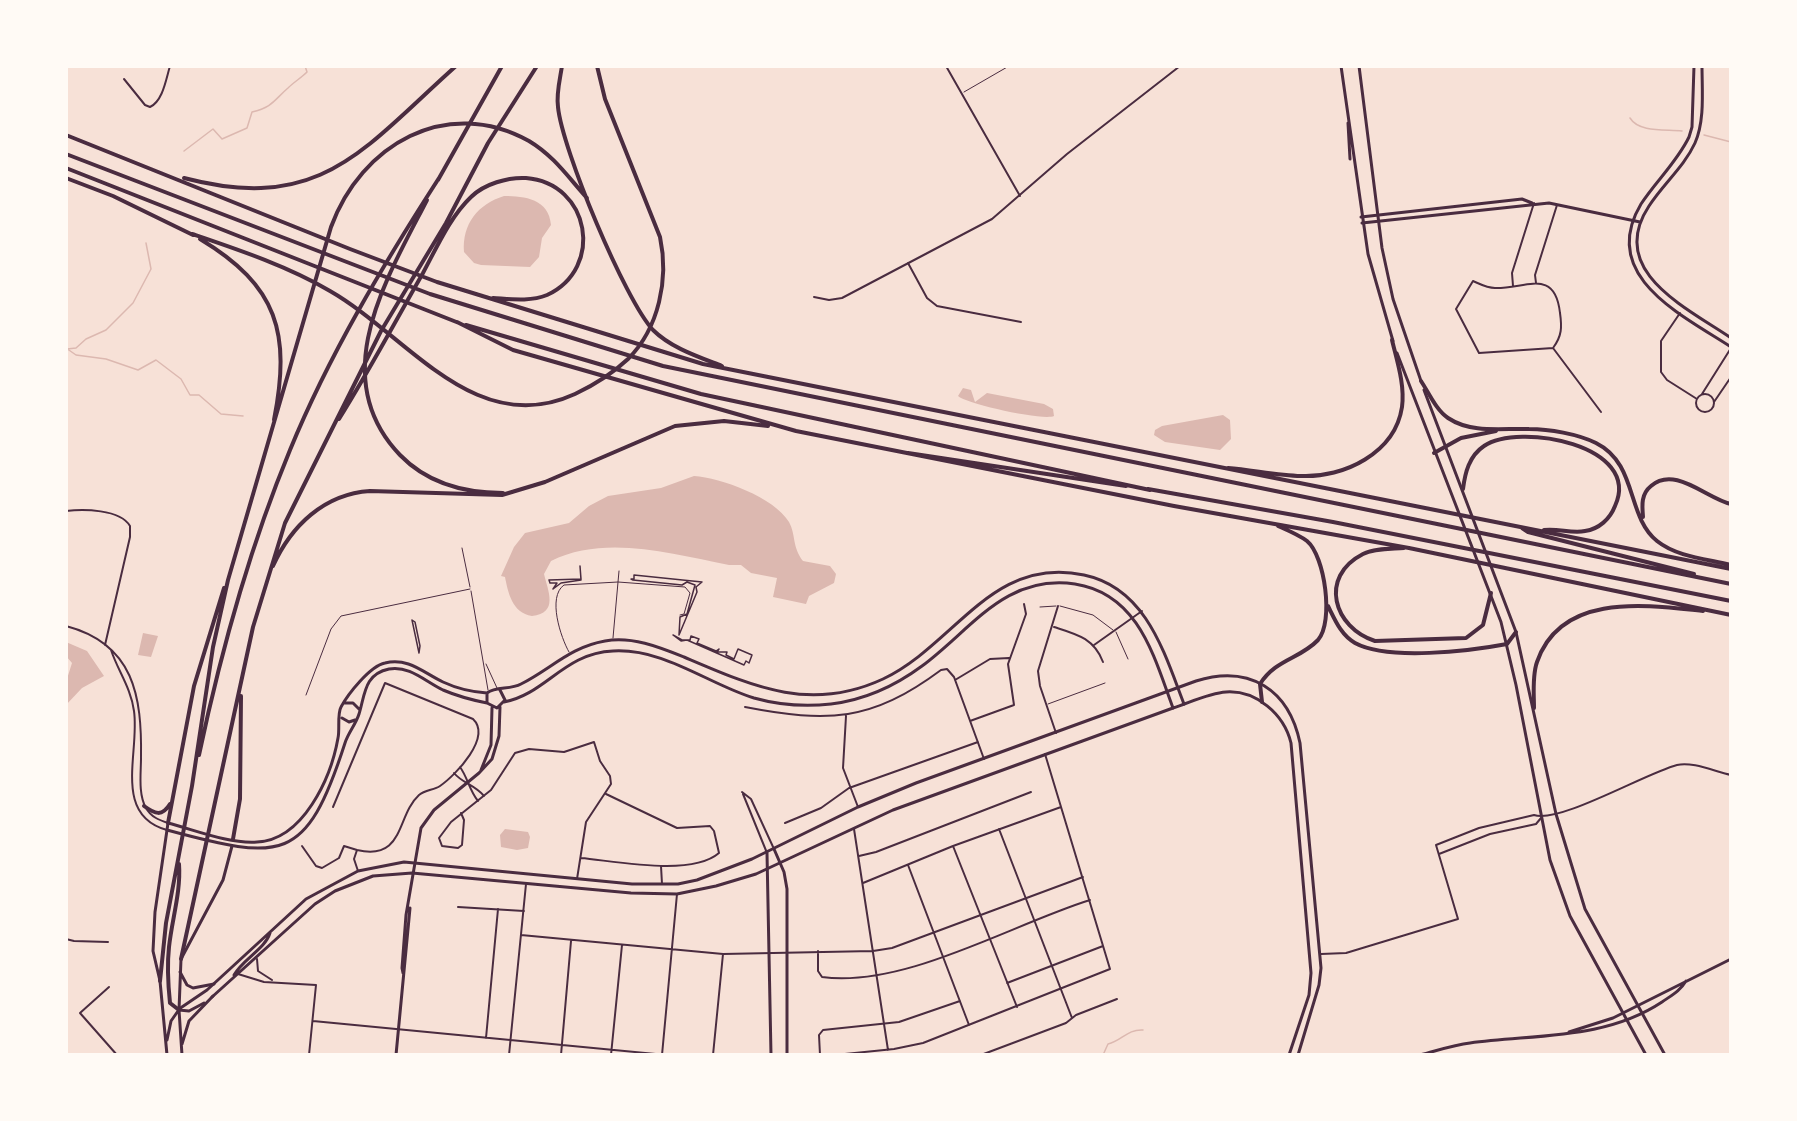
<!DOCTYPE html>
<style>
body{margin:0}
#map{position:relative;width:1797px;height:1121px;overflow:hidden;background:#f7e1d7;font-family:Signika,sans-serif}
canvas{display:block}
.frame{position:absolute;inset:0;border:68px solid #fffaf5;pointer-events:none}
</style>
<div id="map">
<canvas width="1797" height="1121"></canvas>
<div class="frame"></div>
</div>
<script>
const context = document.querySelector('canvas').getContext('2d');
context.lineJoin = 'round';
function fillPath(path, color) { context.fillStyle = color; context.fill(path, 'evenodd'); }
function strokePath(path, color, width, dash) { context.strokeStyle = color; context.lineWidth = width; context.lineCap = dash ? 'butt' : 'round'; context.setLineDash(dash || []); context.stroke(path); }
const water = new Path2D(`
 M504,196c21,0 45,3 47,29l-9,13 -3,19 -9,10 -49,-2 -7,-2 -10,-11c-2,-28 14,-48 40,-56z
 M963,388l8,2 4,12 12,-9 57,11 9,5 1,7c-11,5 -87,-12 -96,-20z
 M1223,415l7,5 1,19 -11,11 -55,-8 -11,-7 1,-5 7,-4z
 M694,476c27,2 80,21 95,46 7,13 3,25 14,39l27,5 6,8 -2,9 -25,13 -3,8 -33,-7 4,-19 -26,-5 -10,-8h-12c-56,-11 -124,-31 -178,-4l-7,13c4,17 15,39 -12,42 -20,-3 -24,-24 -27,-39l-4,-1 13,-29 11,-14 44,-10 20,-17 19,-10 53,-8z
 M143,633l15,3 -7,21 -13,-2z
 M66,642l21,9 17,25 -22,12 -16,17v-23l6,-19 -6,-7z
 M505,829l23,3 2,5 -2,11 -11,2 -16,-3 -1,-12z`);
const stream = new Path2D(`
 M1630,118c9,15 37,11 52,13
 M1704,135l27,7
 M184,151l29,-22 9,10 25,-11 5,-16c21,-5 22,-12 36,-24 6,-6 13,-10 19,-16l-2,-6
 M66,348l10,7 30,4 32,11 18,-10 25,19 9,16h9l22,19 22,2
 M67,349l9,-1 10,-9 20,-9 27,-27 18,-34 -5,-26
 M1103,1055l5,-11c14,-3 19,-15 35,-14`);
const service = new Path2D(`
 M964,92l45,-26
 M462,548l8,39
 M471,591l17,99
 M1060,606l33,9 20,15
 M1040,607l16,-1
 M1116,632l12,27
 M613,638l6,-67
 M569,652c-8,-14 -22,-55 -5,-67l54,-3 67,5 5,6 -6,21 -4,1
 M486,664l11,24
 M306,695l25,-66 10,-13 129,-27
 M1048,704l57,-21`);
const pedestrian = new Path2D(`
 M580,566l1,14 -20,3 -8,6 4,-6h-7l-1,-3 32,-1z
 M634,575l68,7 -6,5 1,5 -18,43 1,-18 7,-3 8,-29 -8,-3 -5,3 -49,-5 -2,-1h3z
 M412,620l3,2 5,24 -1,7z
 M673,635l9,5h8l1,-4 8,3 -2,4 19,8 3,-2 -2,3h10l-1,3 8,4 4,-10 14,6 -3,8 -3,-2 -2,4 -57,-25 -6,1z`);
const minor = new Path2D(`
 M946,66l74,130
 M124,79l21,26 5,2c13,-6 16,-28 20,-41
 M908,263l19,35 10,8 84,16
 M1536,283l-1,-8 22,-70
 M1513,286l-1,-13 22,-70
 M814,297l15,3 13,-2 150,-79 75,-65 113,-88
 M1680,313l-19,28v31l6,8 30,19
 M1553,348l-74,5 -23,-44 17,-28c7,3 14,7 22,7 30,1 60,-21 65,25 2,14 2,23 -7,35l48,64
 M1702,394l29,-46
 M1696 403a9 9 0 1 1 18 0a9 9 0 1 1-18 0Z
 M1714,402l17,-25
 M66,511c17,-2 54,-2 64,15v11l-25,108
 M66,626c68,18 76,70 75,132 0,15 -3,36 5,50 5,9 13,12 22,15
 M1054,627c22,7 40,11 49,35
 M1094,645l48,-34
 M111,650c7,21 20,38 23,61 6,41 -22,104 33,119
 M955,680l35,-21 19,-1
 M745,707c83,16 126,15 196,-37l6,-1 7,8 30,82
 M846,716l-3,52 15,39
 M970,721l44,-16 -6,-41 18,-50 -2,-10
 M1056,733l-16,-47 -2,-15 20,-65
 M460,767c8,11 9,23 18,34
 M454,773c8,10 21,12 30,23
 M742,792l9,7 23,50
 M743,794l24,59
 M333,807l52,-124 88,36c19,18 -17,56 -33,67 -6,4 -15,4 -21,9 -23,21 -14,66 -62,55
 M461,813l3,7 -2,25 -4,3 -16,-2 -3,-8 12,-16 40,-32 24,-37 14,-4 35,3 30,-10 6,19 10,15 1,8 -25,38 -9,57
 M785,823l36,-15 28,-20 129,-46
 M854,829l34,221
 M999,829l73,189
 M302,846l14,20 6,2 17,-10 5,-12 13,4 -3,9 4,12
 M953,846l64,161
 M1439,854l51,-20 46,-10 5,-6
 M859,856l17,-4 155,-60
 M581,858c34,3 110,19 138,-5l-5,-22 -4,-5 -33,2 -71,-34
 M908,865l61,160
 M661,866l1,18
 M863,883l90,-37 108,-39
 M458,907l66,4
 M521,935l202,19 150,-3 19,-3 191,-71
 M66,939l8,2 34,1
 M818,951v20l4,6c83,11 188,-52 268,-77
 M1321,954l25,-1 112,-34 -22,-74 43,-17 55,-13c25,9 112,-42 143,-50 15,-4 39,7 54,10
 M257,959l1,12 14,9
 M238,974l26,8 52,3 -7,70
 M1007,983l96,-37
 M109,987l-29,26 37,42
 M313,1021l353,34
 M486,1038l12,-129
 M509,1055l17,-171
 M561,1055l10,-114
 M611,1055l11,-110
 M662,1055l15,-161
 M713,1055l10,-101
 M820,1055l-1,-20 4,-5 76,-8 61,-21
 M835,1055l59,-6 29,-6 187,-74 -65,-215
 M981,1055l85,-32 10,-8 41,-16`);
const tertiary = new Path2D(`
 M1694,66l-2,61 -3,10c-12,25 -33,44 -48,67 -43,72 41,111 90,143
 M1702,66c0,25 3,54 -7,77 -11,24 -32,41 -46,63 -43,65 38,102 82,132
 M1361,217l161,-18 10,4
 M1362,223l187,-20 91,19
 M487,693c9,-7 23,-3 34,-9 30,-15 49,-37 84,-43 27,-5 54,6 79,16 68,29 126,56 199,22 72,-34 109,-124 201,-104 62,13 80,77 100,129
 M487,693v10l10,5 8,-8 -5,-10
 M504,702c42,-8 60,-49 109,-51 51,-3 95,33 141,47 25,7 51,9 77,6 33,-4 64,-18 91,-38 50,-37 83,-92 153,-82 64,10 79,73 98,124
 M345,703h8l6,6
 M487,703c-15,-3 -30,-7 -44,-13 -17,-8 -34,-25 -54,-21 -25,5 -24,26 -30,45 -3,10 -11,19 -14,29 -39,121 -63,118 -178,87l1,-7c27,7 61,21 89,19 46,-2 74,-64 81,-104 2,-8 -1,-24 3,-31 7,-13 29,-41 44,-44 23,-6 39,10 58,19 15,7 29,10 44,11
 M342,718l7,4 6,-2
 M481,770l10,-25 1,-37
 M774,849l10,23 3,17v166
 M767,853l4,202
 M403,973l-1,-5 4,-53 15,-87 13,-18 45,-37 13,-14 7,-23 1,-29
 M1569,1032l44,-14 118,-59
 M396,1055l14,-147
 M1420,1055c16,-4 33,-10 50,-12 65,-9 135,-3 192,-41 10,-7 18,-11 24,-21`);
const secondary = new Path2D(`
 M234,975c9,-16 31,-26 36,-42
 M212,997l103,-93 20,-13 38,-15 39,-3 219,20 46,1 39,-8 40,-12 137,-64 280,-102c16,-5 36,-15 53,-16 30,-2 58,22 65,51l20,230 -2,22 -20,60
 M179,1009l28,-19 99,-91 52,-28 46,-9 228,22h46l19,-4 55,-21 106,-52 58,-24 280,-102c54,-17 93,9 104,62l21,225 -2,17 -21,70
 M179,1010l10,1 15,-8`);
const primary = new Path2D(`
 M1341,66l27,188 25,87
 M1359,66l23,182 11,51 28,82
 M1348,123l2,36
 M1397,353l104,269 15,63 34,175 20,56 76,139
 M1424,390l92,242 40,182 29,95 80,146
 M167,830l-12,82 -2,39 7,30 7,74
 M180,972l7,13 6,3 21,-4
 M167,1040l4,-19 7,-10
 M182,1044l7,-23 24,-25
 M182,1055l-3,-45 2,-51 42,-79 9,-34`);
const motorway = new Path2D(`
 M562,66c-2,13 -6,28 -4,41 4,42 67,193 95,223 18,18 46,27 69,36
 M66,135l284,114 87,33 266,82 1028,205
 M66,154l364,140 233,72 1068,218
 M66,168l393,155
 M66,178l47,18 80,39
 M184,178c137,36 179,-29 272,-112
 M438,180l64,-114
 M427,200c-40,78 -102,177 -27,255 28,29 64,38 103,38
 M192,234c47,16 95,32 138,57 77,44 145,149 245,103 19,-9 37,-20 53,-35 31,-31 41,-80 32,-122l-55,-138 -8,-33
 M200,239c78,47 91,94 74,181
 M457,322l56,28 283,81 378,75 235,42 322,67
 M466,325l235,69 449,96
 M1421,381c8,12 15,29 27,37 24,16 55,10 81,11 20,0 49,5 67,14 42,21 30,73 61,98 20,16 50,18 74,24
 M339,419c30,-48 56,-97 84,-146 14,-26 27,-56 48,-76 13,-13 37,-20 55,-19 64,5 79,90 21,117 -17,7 -37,4 -54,3
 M908,453l218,33
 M1434,453l27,-15 35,-7
 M1228,468c24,2 49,7 73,8 43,2 94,-23 101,-69 3,-22 -5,-46 -10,-67
 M1148,489l185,33 398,79
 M1463,489c2,-16 6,-33 21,-43 34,-24 159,-1 131,60 -5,13 -16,23 -30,25 -13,3 -27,-3 -41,-1
 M1643,517c-1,-12 -2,-23 8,-31 24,-21 56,13 80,18
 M1522,528l6,4 166,42
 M1404,548c-13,1 -29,0 -41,6 -45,23 -29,74 12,87l91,-3 17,-13 8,-32
 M273,566c18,-40 51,-72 97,-75l132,4 43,-13 130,-56 49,-5 44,5
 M1328,606c7,14 13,29 27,37 33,18 115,8 152,1l9,-12
 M1262,702l-2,-18c16,-25 40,-25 58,-44 16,-18 7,-84 -11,-99 -8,-6 -20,-11 -29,-15
 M1534,708c0,-14 -2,-32 3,-46 24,-70 110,-57 166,-51
 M199,755c22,-104 50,-206 91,-305 39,-95 93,-185 149,-272
 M192,786l21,-139 15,-67 103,-353c30,-82 115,-132 198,-86 25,15 39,36 58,57
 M144,806c11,8 18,11 26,-2
 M168,823l26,-137 30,-98
 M233,839l7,-40 1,-103
 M181,959l72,-332 32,-104 96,-192 65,-108 42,-80 49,-77
 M160,981l6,-58 26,-137
 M179,1010l-9,-7c-2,-19 -3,-38 -1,-56 3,-28 12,-55 10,-83`);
fillPath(water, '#dcb8b0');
strokePath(stream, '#dcb8b0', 1.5);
strokePath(service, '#4a2c40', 1);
strokePath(pedestrian, '#4a2c40', 1.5);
strokePath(minor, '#4a2c40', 2);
strokePath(tertiary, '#4a2c40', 3);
strokePath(secondary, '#4a2c40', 3);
strokePath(primary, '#4a2c40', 3);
strokePath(motorway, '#4a2c40', 4);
</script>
